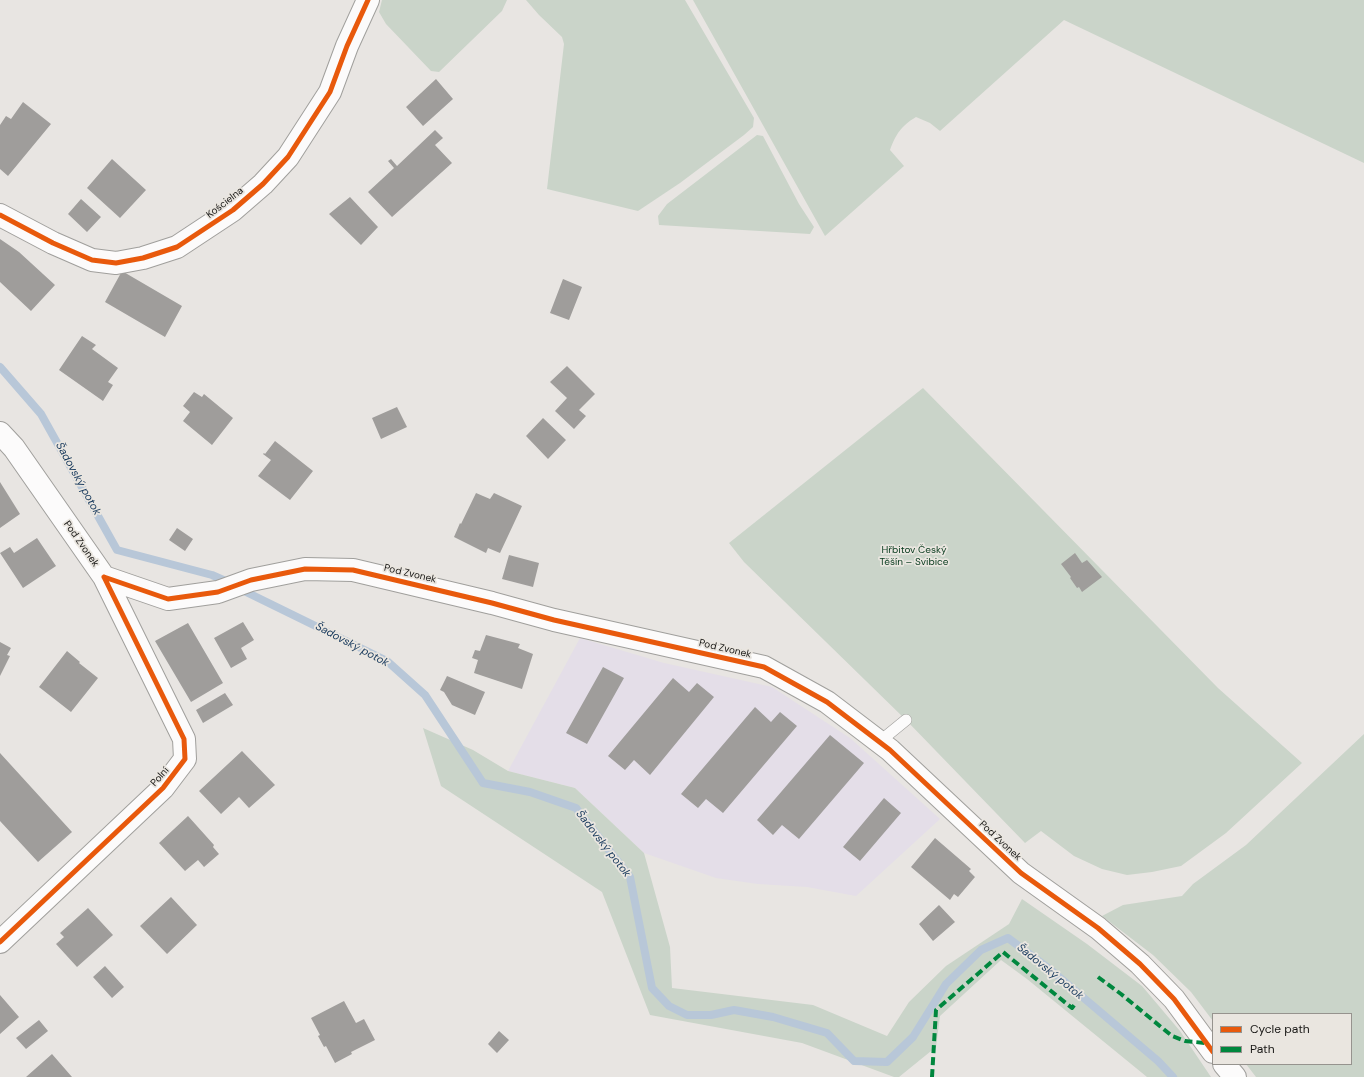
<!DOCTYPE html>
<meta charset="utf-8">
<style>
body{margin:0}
#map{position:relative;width:1364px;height:1077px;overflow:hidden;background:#e8e5e2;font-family:"DM Sans",sans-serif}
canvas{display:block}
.legend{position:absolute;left:1212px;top:1013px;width:140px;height:52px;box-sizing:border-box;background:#eae6e0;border:1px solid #96938e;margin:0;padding:5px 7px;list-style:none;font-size:12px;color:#171614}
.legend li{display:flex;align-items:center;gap:8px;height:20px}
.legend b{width:20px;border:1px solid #96938e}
</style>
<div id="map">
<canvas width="1364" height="1077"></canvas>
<ul class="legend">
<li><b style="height:5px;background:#e8590c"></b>Cycle path</li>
<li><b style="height:5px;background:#00873e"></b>Path</li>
</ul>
</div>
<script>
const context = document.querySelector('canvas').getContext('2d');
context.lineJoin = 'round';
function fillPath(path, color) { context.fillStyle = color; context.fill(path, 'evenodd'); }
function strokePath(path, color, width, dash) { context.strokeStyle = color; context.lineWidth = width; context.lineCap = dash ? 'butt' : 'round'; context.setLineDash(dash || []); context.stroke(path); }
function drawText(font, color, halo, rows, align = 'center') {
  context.font = font + ' "DM Sans",sans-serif'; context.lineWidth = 3.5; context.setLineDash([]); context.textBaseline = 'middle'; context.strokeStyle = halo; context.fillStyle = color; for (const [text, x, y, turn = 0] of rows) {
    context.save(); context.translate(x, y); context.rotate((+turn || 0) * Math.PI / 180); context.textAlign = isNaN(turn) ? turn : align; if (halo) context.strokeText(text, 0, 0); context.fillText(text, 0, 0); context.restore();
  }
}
const industrial = new Path2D(`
 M580,638l84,25 108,24 78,51 90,81 -84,77 -49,-9 -49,-3 -42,-6 -72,-25 -69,-65 -67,-17z`);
const green = new Path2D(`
 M382,0h125l-5,11 -63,61 -8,-1 -45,-47 -7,-12z
 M526,0h159l69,118 -1,9 -9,8 -64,48 -42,28 -91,-22 17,-145 -2,-7 -23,-22z
 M693,0h671v163l-300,-143 -124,111 -10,-8 -14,-6c-15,9 -20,17 -26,33l14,16 -79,70z
 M757,135l6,1 36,68 15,23 -4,7 -151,-9 -1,-9 9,-12z
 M923,388l295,300 84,75 -76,70 -45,33 -29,6 -25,3 -25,-6 -28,-13 -33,-25 -16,12 -119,-123 -162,-158 -15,-19z
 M423,728l50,22 35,21 67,17 69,65 26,94 2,41 141,17 74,31 22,-34 37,-36 63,-42 13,-25 65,45 55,42 38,45 31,46h-64l-120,-98 -26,-19 -61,56 -4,31 -37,30h-5l-92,-34 -152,-28 -48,-123 -161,-106z
 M1364,734v343h-108l-10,-13h105v-50h-138v7l-22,-29 -38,-37 -51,-39 21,-11 59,-9 11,-12 53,-39z`);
const stream = new Path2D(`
 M0,367l41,47 76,136 95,25 18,8
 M240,589l147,72 38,34 58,88 47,9 46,16 54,69 22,111 17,18 18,9h24l23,-5 39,7 54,16 27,28 33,1 26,-25 33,-53 35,-34 27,-12 44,33 106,90 15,16`);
const building = new Path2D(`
 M436,79l17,20 -30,27 -17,-19z
 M23,102l28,22 -43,52 -8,-7v-44l6,-9 5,3z
 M435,130l8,8 -8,7 17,18 -60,54 -24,-25 26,-24 -6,-7 3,-2 6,7z
 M112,159l34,31 -26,28 -33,-30z
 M350,197l28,30 -17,18 -32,-31z
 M81,199l20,18 -14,15 -19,-18z
 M0,239l19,13 36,33 -24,26 -31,-29z
 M122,271l60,35 -17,31 -60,-35z
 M563,279l19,8 -13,33 -19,-7z
 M82,336l14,9 -4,4 26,19 -10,14 5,3 -10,16 -44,-31z
 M567,366l28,28 -16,16 7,6 -12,13 -19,-18 12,-13 -17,-16z
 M194,392l8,5 2,-3 29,24 -21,27 -29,-24 7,-9 -7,-6z
 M397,407l10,20 -26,12 -9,-21z
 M543,418l23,22 -18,19 -22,-23z
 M275,441l38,30 -23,29 -32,-24 13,-16 -8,-6 1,-1 1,1z
 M0,482l20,32 -20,14z
 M476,493l14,6 4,-6 28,13 -22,47 -12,-5 -2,5 -32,-16 6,-14 1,1z
 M177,528l16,11 -8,12 -16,-11z
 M37,538l19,28 -33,22 -23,-35 10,-6 4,6z
 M1075,553l7,10 5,-3 15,17 -20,15 -3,-5 -2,1 -7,-10 1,-1 -10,-13z
 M509,555l30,8 -6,24 -31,-8z
 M243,622l11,18 -13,8 6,11 -16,9 -17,-30z
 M188,623l35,60 -32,19 -36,-61z
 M486,635l34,9 -2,4 15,6 -11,35 -48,-16 4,-13 -6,-2 3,-8 5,1z
 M0,642l11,6 -4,7 3,1 -10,20z
 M67,651l13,11 -1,1 19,15 -27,34 -32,-25z
 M603,667l21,11 -37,66 -21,-11z
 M447,676l38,16 -10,23 -23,-10 -8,-13 -4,-2z
 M673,678l16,14 8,-9 17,14 -64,78 -16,-15 -9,10 -17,-14z
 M225,693l8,12 -30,18 -7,-13z
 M755,707l16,15 9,-10 17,14 -74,87 -17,-14 -8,9 -17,-14z
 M830,735l34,28 -65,76 -17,-14 -9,10 -16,-15z
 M242,751l33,34 -26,23 -10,-11 -18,17 -22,-23z
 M0,753l72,79 -34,30 -38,-41z
 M884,798l17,15 -41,48 -17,-14z
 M188,816l26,29 -1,2 6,7 -15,13 -6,-7 -13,11 -26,-28z
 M935,838l36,31 -2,2 6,6 -17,20 -4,-3 -4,6 -39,-33z
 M171,897l26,28 -30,29 -27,-28z
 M939,905l16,17 -22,19 -14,-17z
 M88,908l25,27 -36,32 -21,-23 8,-7 -4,-4z
 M105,966l19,21 -12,11 -19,-21z
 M0,995l19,22 -19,17z
 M344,1001l12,22 8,-4 11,21 -24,12 1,2 -17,9 -9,-17 -2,1 -6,-11 2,-1 -9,-17z
 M39,1020l9,11 -22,18 -10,-11z
 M499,1031l10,9 -12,13 -9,-9z
 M52,1054l20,23h-46z`);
const service = new Path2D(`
 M879,742l27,-22`);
const minor = new Path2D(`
 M0,215l53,28 39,17 24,3 27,-5 34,-11 56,-37 30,-26 25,-27 42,-65 17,-46 21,-46
 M0,433l14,15 90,129 80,162 1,20 -22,29 -163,154
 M104,577l64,22 50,-7 33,-12 54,-11 48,1 139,33 62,17 210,47 63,35 63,48 131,123 77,55 42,36 34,35 39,53
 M1224,1064l11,13`);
const quiet = new Path2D(`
 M1098,977l23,17 51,42 13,5 20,2
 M932,1077l4,-67 67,-58 69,56 4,-5`);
const cycleway = new Path2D(`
 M0,215l53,28 39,17 24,3 27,-5 34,-11 56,-37 30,-26 25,-27 42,-65 17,-46 21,-46
 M104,577l64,22 50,-7 33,-12 54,-11 48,1 139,33 62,17 210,47 63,35 63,48 131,123 77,55 42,36 34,35 39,53
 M0,942l163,-154 22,-29 -1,-20 -80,-162`);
const streetNames = [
 ["Kościelna",225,203,-38],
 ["Pod Zvonek",81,544,55],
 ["Pod Zvonek",410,574,13],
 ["Pod Zvonek",725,649,13],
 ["Polní",160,777,-48],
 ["Pod Zvonek",1000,841,43]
];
const parkNames = [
 ["Hřbitov Český",914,550],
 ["Těšín – Svibice",914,562]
];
const waterNames = [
 ["Šadovský potok",78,479,61],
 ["Šadovský potok",352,645,28],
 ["Šadovský potok",603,844,52],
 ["Šadovský potok",1050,972,39]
];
fillPath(industrial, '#e4dee8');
fillPath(green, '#cad4c9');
strokePath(stream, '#b8c7d8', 8);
fillPath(building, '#9f9d9b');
strokePath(service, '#a09f9c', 12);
strokePath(minor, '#a09f9c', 24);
strokePath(service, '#fcfbfb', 11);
strokePath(minor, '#fcfbfb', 22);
strokePath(quiet, '#00873e', 4, [8, 4]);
strokePath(cycleway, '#e8590c', 5);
drawText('10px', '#171614', '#eae6e0', streetNames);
drawText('10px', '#04381a', '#eae6e0', parkNames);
drawText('italic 11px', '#16385c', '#eae6e0', waterNames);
</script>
